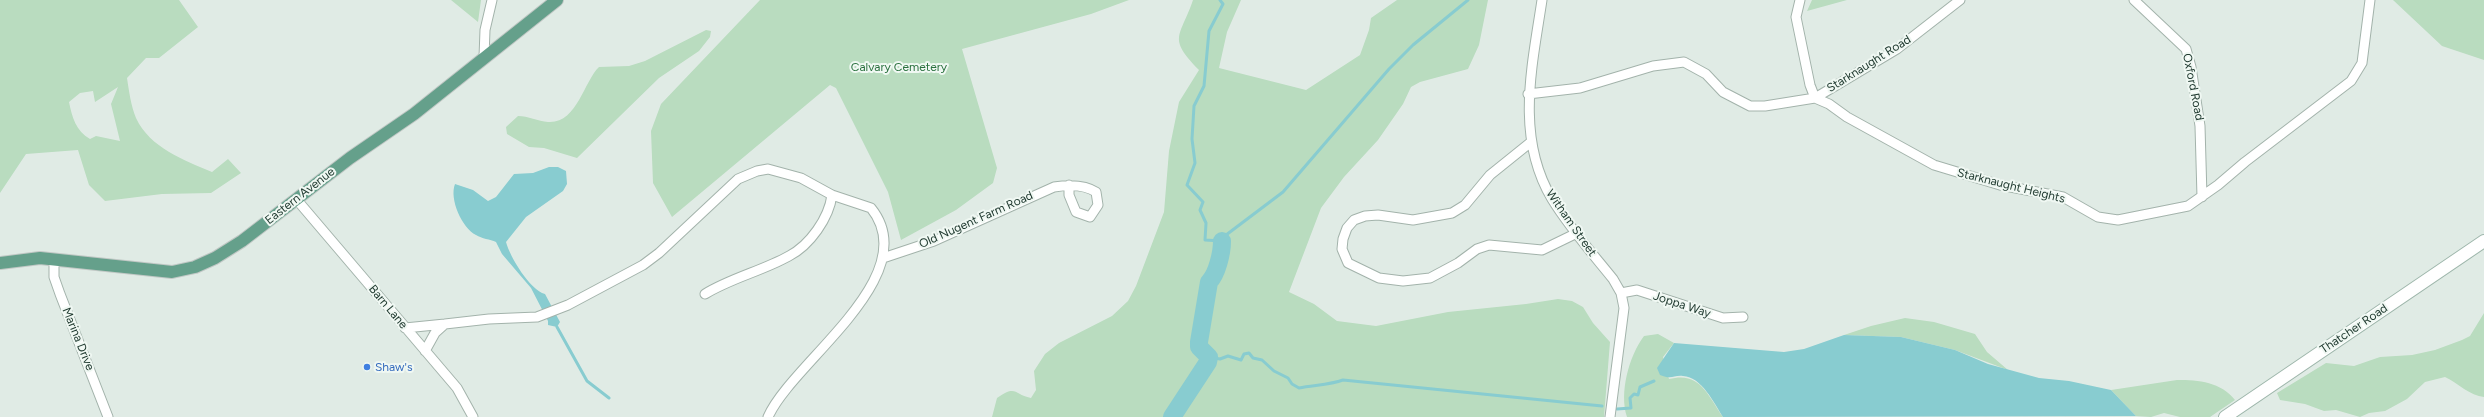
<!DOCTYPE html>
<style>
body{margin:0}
canvas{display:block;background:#e0ebe5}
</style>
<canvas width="2484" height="417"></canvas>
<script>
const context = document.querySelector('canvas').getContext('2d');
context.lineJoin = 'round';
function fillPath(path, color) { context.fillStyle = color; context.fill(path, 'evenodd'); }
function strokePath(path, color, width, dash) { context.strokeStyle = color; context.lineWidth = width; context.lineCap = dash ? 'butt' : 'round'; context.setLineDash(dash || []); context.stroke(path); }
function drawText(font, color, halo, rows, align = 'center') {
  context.font = font + ' Figtree,sans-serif'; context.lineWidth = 4; context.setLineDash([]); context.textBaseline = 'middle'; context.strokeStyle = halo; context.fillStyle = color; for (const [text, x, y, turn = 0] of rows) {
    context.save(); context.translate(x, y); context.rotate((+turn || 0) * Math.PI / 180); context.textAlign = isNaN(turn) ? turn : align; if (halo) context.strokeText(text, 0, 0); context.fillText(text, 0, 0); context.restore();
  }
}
const green = new Path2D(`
 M0,0h179l19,27 -39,31h-13l-19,20c2,13 4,28 9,40 14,30 48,42 76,54l16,-13 13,14 -30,20 -49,1 -57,7 -16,-16 -11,-35 -52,4 -26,39zM118,87l-7,17 9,37 -24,-5 -6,3c-14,-8 -18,-22 -21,-37l11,-9 13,-2 2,11z
 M451,0h30l-3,22z
 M760,0h369l-38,14 -129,35 35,119 -4,15 -37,27 -55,30 -13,-48 -52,-104 -6,-3 -158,132 -19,-34 -2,-52 10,-27z
 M1193,0h48l-14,32 -8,36 87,22 54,-35 9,-25 2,-12 26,-18h91l-9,45 -11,24 -48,13 -9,5 -8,17 -25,36 -34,37 -23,31 -32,84 25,12 23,17 39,5 72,-14 78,-8 32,-5 14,2 11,6 10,16 17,19 -6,75h-612l5,-19c20,-14 17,-3 34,0l5,-8 -2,-19 11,-17 14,-11 53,-27 16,-15 8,-15 28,-74 5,-61 10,-49 20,-32c-32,-33 -19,-32 -6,-70z
 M1812,0h35l-40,11z
 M2393,0h91v60l-42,-14z
 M706,30l5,1 -1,6 -11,14 -40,27 -82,80 -33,-10 -15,-1 -22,-13 -1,-7 12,-11c10,0 20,5 30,6 29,2 36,-41 51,-55l30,-1 16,-5z
 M2484,313v84c-14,-1 -26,-14 -39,-20l-20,5 -18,17 -22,12 -16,2 -9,4 -24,-7 -12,1 -19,-7 -25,-4 -3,-7 49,-30 28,3 26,-9 32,-2 23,-5 27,-10 8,-4z
 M1905,318l29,4 41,12 12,18 21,18 -53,-20 -54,-13 -57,-2 27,-9z
 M1658,334l16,9 -11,14 6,22c31,-8 38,15 54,38h-96c-8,-24 2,-61 17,-81z
 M2177,380c22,0 44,2 58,20l-25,17h-30l-16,-4 -13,4 -15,-1 -25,-26z`);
const water = new Path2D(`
 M549,167h9l8,4 1,13 -4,7 -37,26 -20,25c4,15 24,48 39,52l15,28 -3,5 -9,-2v-4l-17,-33 -29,-34 -6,-12c-6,-3 -14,-3 -20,-7 -14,-7 -27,-36 -21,-51l18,6 15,11 8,-4 18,-23 19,-1z
 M1844,335l57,2 54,13 33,14 51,14 30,3 42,9 25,26 -413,1c-9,-14 -21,-40 -40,-41 -10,-1 -11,4 -23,-1l-3,-7 17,-25 110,9 20,-3z`);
const stream = new Path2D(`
 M1220,0l3,4 -14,27 -5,55 -10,20 -2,33 3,24 -8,22 16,17 -3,8 6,13 -1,17 17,1 4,-6 57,-43 106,-123 24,-24 55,-45
 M557,327l30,54 22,17
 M1209,357l11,2 8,-3 13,4 3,-6 5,-1 4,5 9,2 12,11 14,7 4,6 7,4c14,-3 31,-3 44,-8l259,26
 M1617,409l14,-1 -1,-10 4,-4 4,1 2,-8 14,-6`);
const river = new Path2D(`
 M1172,417l36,-55 1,-5 -10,-10v-5l10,-60c8,-8 13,-29 13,-41`);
const street = new Path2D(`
 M1542,0c-10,67 -27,137 10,199 17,28 40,54 61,80l8,14 3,15 -14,109
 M1800,0l-4,17 14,68 5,13 82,-49 63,-49
 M2134,0l52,49 5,18 9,59 2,71
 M484,57l1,-27 7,-30
 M1528,94l52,-6 73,-22 31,-4 22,12 17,18 27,14h15l50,-8 14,6 18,13 87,48 66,20 63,12 35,20 20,3 70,-14 30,-21 27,-23 106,-81 11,-18 8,-63
 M1531,142l-41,33 -25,30 -13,8 -39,7 -35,-5 -13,1 -11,4 -7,8 -4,11 -1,10 6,14 31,15 24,3 27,-3 28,-15 19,-14 12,-4 53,5 35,-17
 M297,200l160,188 16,29
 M883,258l51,-17 120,-54c13,-2 30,-3 42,5l2,13 -8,12 -14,-5 -7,-17v-10
 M54,260v17l6,17 48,123
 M1621,293l16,-3 86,28 20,-1
 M705,294c26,-16 57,-23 84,-38 21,-11 40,-38 43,-61
 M445,324l44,-5 48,-2 31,-12 75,-40 16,-12 79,-74 19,-8 11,-2 33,9 31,17 39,13c55,68 -79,154 -103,209
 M405,328l40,-4 -10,9 -10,18`);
const secondary = new Path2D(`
 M2225,417l259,-176`);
const primary = new Path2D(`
 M0,263l40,-5 132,14 23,-5 20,-9 27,-17 108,-83 64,-44 143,-114`);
const markers = [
 [367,367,4,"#3f7fe0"]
];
const streetNames = [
 ["Starknaught Road",1869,64,-32],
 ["Oxford Road",2193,87,79],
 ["Starknaught Heights",2011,186,14],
 ["Eastern Avenue",300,196,-38],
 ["Old Nugent Farm Road",976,220,-24],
 ["Witham Street",1571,223,55],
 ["Joppa Way",1682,305,18],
 ["Barn Lane",388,307,50],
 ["Thatcher Road",2354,329,-34],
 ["Marina Drive",78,339,68]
];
const parkNames = [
 ["Calvary Cemetery",899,67]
];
const shopNames = [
 ["Shaw's",375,367]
];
fillPath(green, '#b9dcbf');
fillPath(water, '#88ccd0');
strokePath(stream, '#88ccd0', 3);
strokePath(river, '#88ccd0', 18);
strokePath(street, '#a3b3ab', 11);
strokePath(secondary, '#9fb7ac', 14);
strokePath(primary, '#c1c8c5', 14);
strokePath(street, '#fff', 9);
strokePath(secondary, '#fff', 12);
strokePath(primary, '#65a08b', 12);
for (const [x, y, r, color] of markers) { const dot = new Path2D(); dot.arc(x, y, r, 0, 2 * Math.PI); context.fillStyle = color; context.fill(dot); strokePath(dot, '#f0f8f3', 1.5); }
drawText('12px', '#213b31', '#f0f8f3', streetNames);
drawText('12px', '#2b713f', '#f0f8f3', parkNames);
drawText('12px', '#366cbe', '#f0f8f3', shopNames, 'left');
</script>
